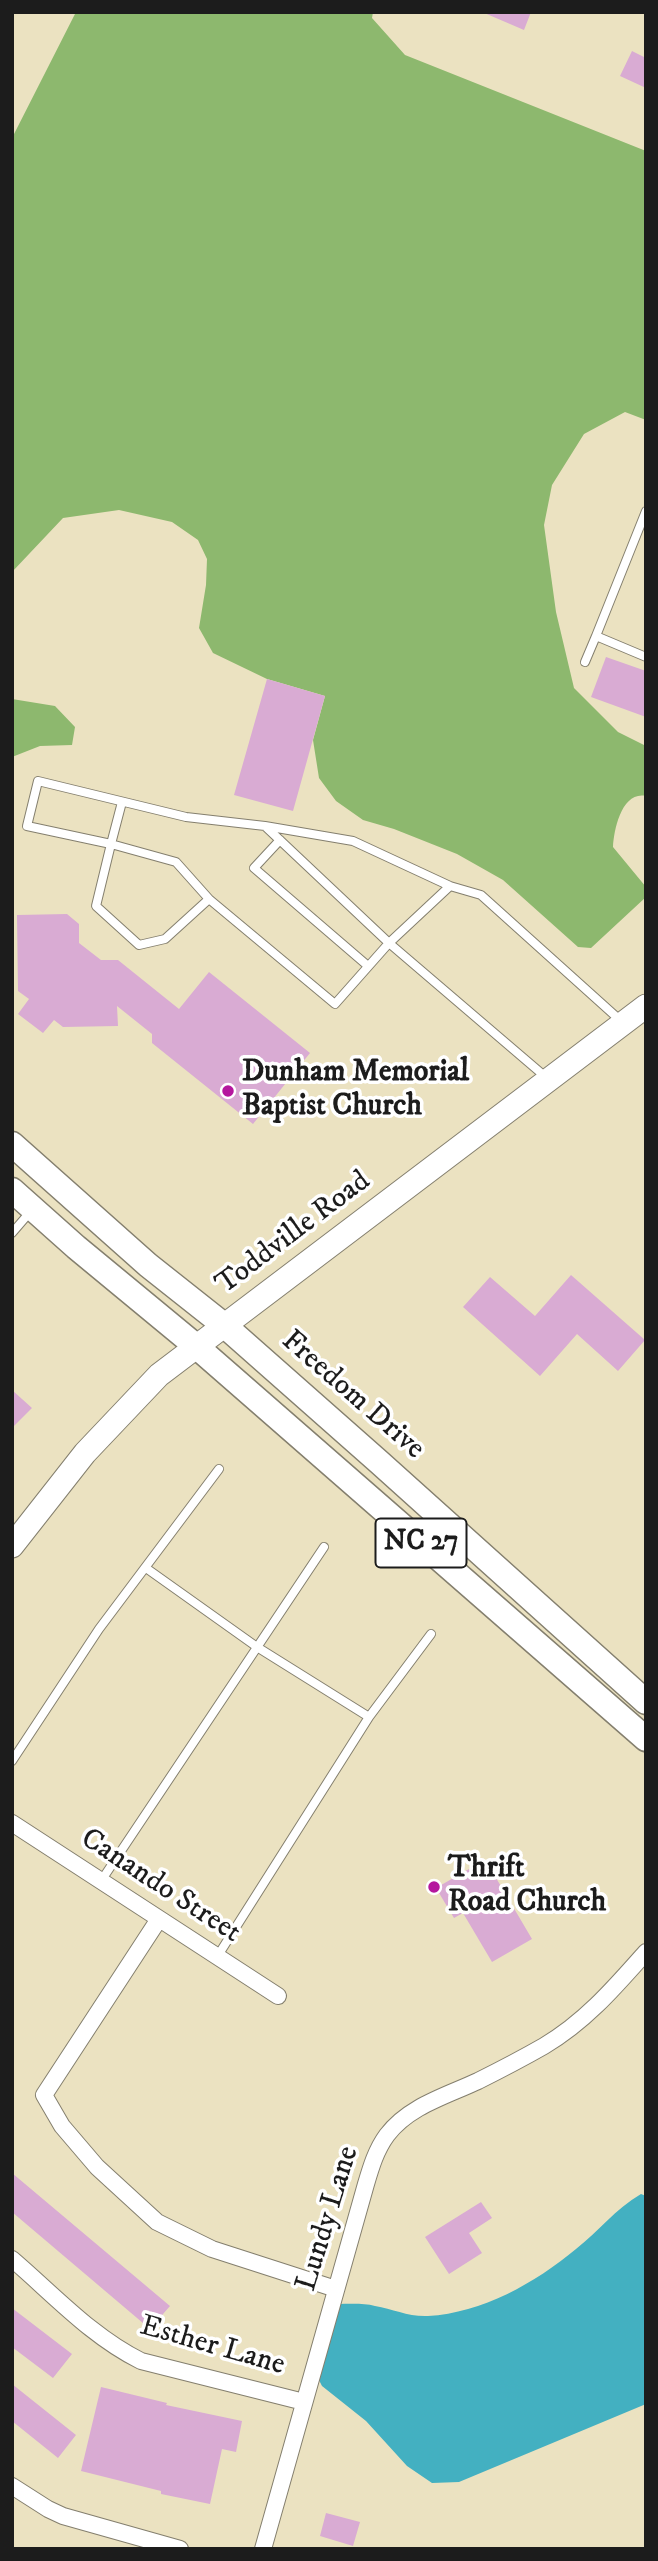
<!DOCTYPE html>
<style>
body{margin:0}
#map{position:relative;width:658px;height:2561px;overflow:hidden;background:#ebe2c1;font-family:"IM FELL DW Pica",serif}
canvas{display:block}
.frame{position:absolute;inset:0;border:14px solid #1c1c1c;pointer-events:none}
</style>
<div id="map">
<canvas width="658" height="2561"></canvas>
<div class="frame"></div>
</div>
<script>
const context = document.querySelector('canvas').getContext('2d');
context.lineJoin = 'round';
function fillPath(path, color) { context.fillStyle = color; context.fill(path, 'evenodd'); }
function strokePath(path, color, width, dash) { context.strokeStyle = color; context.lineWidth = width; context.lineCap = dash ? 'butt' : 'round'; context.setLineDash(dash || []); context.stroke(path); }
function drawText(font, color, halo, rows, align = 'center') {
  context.font = font + ' "IM FELL DW Pica",serif'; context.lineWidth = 7; context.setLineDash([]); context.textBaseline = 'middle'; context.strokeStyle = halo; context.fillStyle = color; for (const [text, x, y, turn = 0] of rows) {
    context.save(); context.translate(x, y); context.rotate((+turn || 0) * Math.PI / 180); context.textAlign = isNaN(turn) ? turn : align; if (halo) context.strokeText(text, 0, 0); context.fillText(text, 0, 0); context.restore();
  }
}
const forest = new Path2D(`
 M76,12h297l-1,6 33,37 241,96v269l-21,-8 -41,22 -32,51 -8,40 12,87 18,76 44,44 28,14v50c-24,-5 -32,33 -33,51l33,40v10l-55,51 -13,-1 -75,-67 -46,-26 -63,-25 -31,-9 -27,-19 -17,-23 -6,-38 12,-44 -58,-17 -54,-26 -14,-25 7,-43 1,-26 -9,-19 -26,-18 -53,-12 -56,8 -51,54v-434z
 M12,699l43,7 20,21 -3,18 -32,1 -28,11z`);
const water = new Path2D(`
 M641,2194l5,2v208l-187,78 -27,1 -25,-17 -41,-45 -44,-35 -3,-6 19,-76c12,0 26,-1 37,2 18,3 34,11 53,10 54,-3 107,-33 148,-67 23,-18 39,-40 65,-55z`);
const building = new Path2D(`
 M482,12h49l-7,18z
 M632,51l14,7v30l-26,-12z
 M606,657l40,14v46l-55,-20z
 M267,679l58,17 -32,115 -59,-16z
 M67,914l12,10v19l22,17h17l61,49 30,-37 101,81 -57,71 -101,-81v-9l-35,-28 1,20 -55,1 -9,-7 -11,13 -25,-19 11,-15 -11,-8 -1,-76z
 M571,1275l74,65 -27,31 -41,-37 -37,42 -77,-69 27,-30 45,39z
 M12,1390l20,18 -20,20z
 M489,1866l43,73 -40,23 -29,-49 -9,5 -18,-30 33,-19 4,7z
 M12,2173l158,133 -20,23 -138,-117z
 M481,2202l11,16 -23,15 13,20 -33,21 -24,-37z
 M12,2308l60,46 -19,24 -41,-31z
 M12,2384l64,51 -18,23 -46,-37z
 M101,2387l66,16 -1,2 76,16 -6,31 -14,-3 -12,55 -49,-10v-3l-80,-20z
 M326,2513l34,9 -7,24 -33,-10z`);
const lane = new Path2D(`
 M646,511l-50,125 50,21
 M585,662l11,-26
 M122,802l-11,42 65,18 33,37
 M266,827l123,116 61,-57
 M280,840l-26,28 114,98
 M548,1079l-159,-136 -54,61 -126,-105 -44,40 -26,6 -43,-39 15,-62 -84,-18 11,-45 148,36 79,9 88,15 97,45 31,9 140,126
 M12,1233l19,-22
 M146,1568l111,79 112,70 -152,240
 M369,1717l62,-83
 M12,1761l87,-132 120,-160
 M101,1881l223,-334`);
const street = new Path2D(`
 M12,1823l266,173
 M159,1919l-115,176 18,31 35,41 60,55 55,27 124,40
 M12,2259c41,35 80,78 129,102l163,41
 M12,2486l36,23 15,7 117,33
 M263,2549l103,-365c5,-17 10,-34 21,-49 22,-29 59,-39 91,-54 22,-11 45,-23 66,-35 41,-24 71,-59 102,-94`);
const secondary = new Path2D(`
 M12,1546l73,-93 74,-78 487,-369`);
const primary = new Path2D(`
 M12,1144l136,121 77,61 154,136 267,240
 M12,1190l64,57 121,100 449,392`);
const markers = [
 [228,1091,7,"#b5179e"],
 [434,1887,7,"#b5179e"]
];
const shields = [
 [421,1543,91]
];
const shieldNames = [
 ["NC 27",421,1543]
];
const poiNames = [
 ["Dunham Memorial",242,1074],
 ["Baptist Church",242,1108],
 ["Thrift",448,1870],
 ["Road Church",448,1904]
];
const streetNames = [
 ["Toddville Road",294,1234,-37],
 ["Freedom Drive",352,1396,41],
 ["Canando Street",160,1887,33],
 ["Lundy Lane",329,2219,-73],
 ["Esther Lane",212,2347,16]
];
fillPath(forest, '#8db86e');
fillPath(water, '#43b0c1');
fillPath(building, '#d9abd3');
strokePath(lane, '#847f6e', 10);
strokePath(street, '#847f6e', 18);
strokePath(secondary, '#847f6e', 25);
strokePath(primary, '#847f6e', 27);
strokePath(lane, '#fff', 8);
strokePath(street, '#fff', 16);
strokePath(secondary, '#fff', 23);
strokePath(primary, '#fff', 24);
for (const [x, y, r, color] of markers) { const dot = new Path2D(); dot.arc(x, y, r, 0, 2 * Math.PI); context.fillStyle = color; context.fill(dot); strokePath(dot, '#fff', 2.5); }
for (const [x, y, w] of shields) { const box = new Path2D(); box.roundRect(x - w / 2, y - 24.5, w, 49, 5); context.fillStyle = '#fff'; context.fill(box); strokePath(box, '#1c1c1c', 2); }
drawText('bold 28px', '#1c1c1c', null, shieldNames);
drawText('bold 30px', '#1c1c1c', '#fff', poiNames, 'left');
drawText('30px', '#1c1c1c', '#fff', streetNames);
</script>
